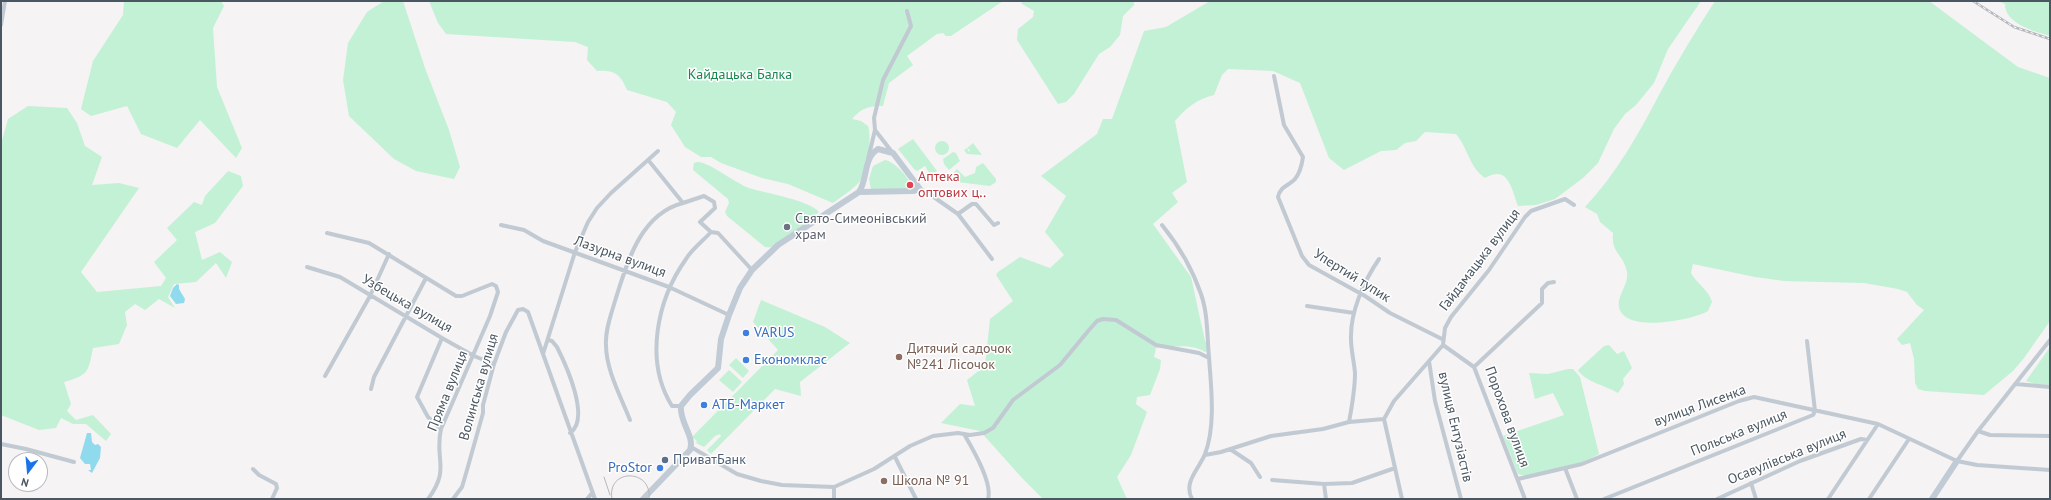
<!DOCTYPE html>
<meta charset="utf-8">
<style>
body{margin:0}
#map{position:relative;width:2051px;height:500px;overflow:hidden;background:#f5f3f3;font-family:"PT Sans",sans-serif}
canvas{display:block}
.frame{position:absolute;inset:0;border:2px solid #4a5661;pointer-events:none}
.north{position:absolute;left:8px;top:452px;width:40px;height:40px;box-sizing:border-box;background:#fff;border:1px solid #b7bbc0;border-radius:50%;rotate:196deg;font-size:11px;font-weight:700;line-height:16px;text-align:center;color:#4a5661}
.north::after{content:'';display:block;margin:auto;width:14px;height:18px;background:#1a73e8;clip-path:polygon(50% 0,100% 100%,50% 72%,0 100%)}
</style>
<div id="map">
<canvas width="2051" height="500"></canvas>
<div class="frame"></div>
<div class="north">N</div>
</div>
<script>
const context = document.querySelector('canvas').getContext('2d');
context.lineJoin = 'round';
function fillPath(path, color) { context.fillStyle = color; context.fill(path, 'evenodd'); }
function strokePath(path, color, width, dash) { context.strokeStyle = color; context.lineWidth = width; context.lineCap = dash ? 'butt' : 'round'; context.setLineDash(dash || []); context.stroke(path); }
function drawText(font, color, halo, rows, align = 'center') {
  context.font = font + ' "PT Sans",sans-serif'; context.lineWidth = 3; context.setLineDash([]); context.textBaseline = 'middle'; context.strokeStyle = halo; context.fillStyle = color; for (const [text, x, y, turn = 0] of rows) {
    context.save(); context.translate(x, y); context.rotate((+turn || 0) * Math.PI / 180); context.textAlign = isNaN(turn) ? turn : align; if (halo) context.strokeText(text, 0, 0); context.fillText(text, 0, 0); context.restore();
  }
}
const green = new Path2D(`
 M124,1h97l3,5 -11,22 4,59 25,61 -6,10 -36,-38 -23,28 -36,-14 -14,-28 -36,10 -10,-7 12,-48 30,-46z
 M384,1h19l22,67 24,62 11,37 -6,12 -38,-8 -22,-12 -45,-43 -6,-36 5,-37 19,-31z
 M429,1h574l-52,35h-5l-3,-3 -6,1 -30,22 6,9 -24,18 -6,23c-15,0 -21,2 -31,13l9,2 7,5c4,12 0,45 -8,55 -7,9 -17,14 -27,22l-45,-19 -26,-6 -41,-15 -10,-6h-10l-16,-10 -14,-22 5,-13 -9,-10 -40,-12c-7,-16 -12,-20 -30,-19l-10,-11 1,-13 -13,-5 -129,-8 -8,-11z
 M1021,1h113v4l-11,11 -3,19 -10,12 -11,7 -25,40 -8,8 -8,2 -41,-64 1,-11 15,-12 1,-6 -12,-7z
 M1210,1h491l-33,48 -14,34 -18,22 -11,9 -11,15 -16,34 -15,15 -28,21 -19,6 -18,1c-6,-17 -10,-42 -33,-28 -16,-11 -17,-30 -29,-44l-31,-2 -9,9 -11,2 -9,7 -15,1 -37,19 -15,-12 -29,-75 -27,-12 -45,-2 -6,6 -8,20c-17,4 -28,13 -39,26l12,61 -15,11 6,9 -25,22 38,53 14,64 3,3v7l-3,1c-13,-9 -34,-5 -49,-4l-2,9 7,3 -1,9 -10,26 -13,2 -1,7 11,8 -16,43 -14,22 10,22h-84l-21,-21 -42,-47 -39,-8 19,-19 15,2 -8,-26 18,-14 5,-47 23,-18 -17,-26 2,-3 22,-15 30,11 14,-13 -19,-23 21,-36 -25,-20 56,-42 6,-15h9l32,-88 22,-4z
 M1715,1h214l89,66 32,11v243l-26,37 -11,13 -29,24 -59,-4 -7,-2 -3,-6 -1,-24 -4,-16 -8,2 -5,-6 27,-29 -7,-5 -10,-13 -9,-3 -34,-6 -80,-2 -29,-4 -62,-13 -2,9c6,11 18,17 21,29l-4,9c-15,9 -84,23 -89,-4 -2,-12 10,-22 8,-35 -3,-18 -16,-18 -14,-39l-13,-11 -3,-8 -12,-7c31,-33 53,-72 74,-112 17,-32 36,-63 56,-94z
 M1998,1h52v35c-16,-5 -45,-12 -45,-32z
 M28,106l39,2 10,15 8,23 17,11 -10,28 27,-2 20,5 -58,84 16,20 64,-6 5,-8 -12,-16 23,-22 -10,-12 27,-26 8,3 3,-9 23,-25 13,5 2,10 -28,37 -20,9 7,28 18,-8 12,10 -6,16 -10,-15 -20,19 -22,2 -6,13 7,11 -16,-9 -14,11 -10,-6 -10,8 2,13 -8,19 -26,4c-5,24 -4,27 -29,34l7,22 -4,7 9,9 17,-5 18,19 -5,7 -20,-17h-13l-12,-6 -5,10 -17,2 -38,-15v-271l7,-25z
 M913,139l24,32 -6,5 -6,-10 -8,5 -3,-2 -16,-20z
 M935 148a7 7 0 1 1 14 0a7 7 0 1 1-14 0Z
 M973,143l9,12 -15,-1 -3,-4 3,-2 2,4 1,-2 -3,-2z
 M953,152l3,1 4,8 -11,9 -5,-6 -1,-5z
 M885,160c10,2 25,18 26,27l-4,2h-36l-2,-10 4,-13z
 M697,162c13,0 36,20 52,26 16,5 60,12 70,24 -2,3 -43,34 -48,35 -3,1 -4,0 -6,0l-38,-31 -2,-4 4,-9 -1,-4 -35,-29 1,-7z
 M983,163l13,16v3l-6,4 -33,-4 -6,-6 6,-7 8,8 10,-4 1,-6z
 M761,300l64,27 25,16 -50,39 1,14 -26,-7 -64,65 -4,-4 14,-14 -1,-2 -5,2 -11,11 -8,-4 1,-2 -5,-4 86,-87 -25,-28z
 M1609,345l8,9 7,-3 8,17 -9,11 1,5 -6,9c-11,-7 -33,-11 -40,-23l26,-24z
 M2050,347v38l-15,-1 -9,-3z
 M736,358l13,13 -6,7 -14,-13z
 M1568,369h5l7,8 19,77 -17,9 -56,13 -8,-2 -15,-38 61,-21 -11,-22 -18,6 -6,-26 19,1z
 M729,370l13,12 -9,10 -14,-12z`);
const water = new Path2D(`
 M177,284l2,1v4l6,10 -1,4 -8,1 -6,-8 3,-8z
 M87,433h4l1,9 3,3 3,-1 3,3 -1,11 -8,15 -4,-3h3l-1,-6h-5l-5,-6z`);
const street = new Path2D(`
 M1,25l4,-24
 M1274,76l10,49 19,32c-1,7 -3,16 -8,22 -6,7 -15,7 -17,18l24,59 7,9 56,31 25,17 52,26
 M892,152l-17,-22 -1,-12 9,-38 28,-54 -4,-15
 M868,159l7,-29
 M649,161l34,42 21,-7 10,6 1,6 -15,14 11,10 7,1 34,37
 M920,189l8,4 30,21 34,45
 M958,214l14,-10h4l18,21 4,-2
 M501,225l23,5 19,11 126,46 60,28
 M1162,225c17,21 30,43 39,69 7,20 6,42 8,63 2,30 7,68 -4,97 -6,15 -22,28 -13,45
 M327,233l42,10 87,53h6l30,-12 4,2 2,6 -8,24 -49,113c-7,31 10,39 -13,70
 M307,267l33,10 102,61 32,18 20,8
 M1307,306l47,7
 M548,340l4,1 5,6c9,18 34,72 13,86
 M1443,345l31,22
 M1429,361l6,40 26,98
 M325,376l45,-80 19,-42
 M2016,384l34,3
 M371,389l3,-12 52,-99
 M681,406h-9c-28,-45 -15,-106 14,-147 6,-10 17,-18 25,-27
 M630,420c-9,-23 -24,-50 -24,-75 -1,-15 5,-30 9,-44 12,-38 25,-87 68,-98
 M1349,422c3,-16 6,-33 6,-49 -1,-12 -4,-23 -4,-34 -1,-27 13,-58 28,-80
 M441,429l-13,-12 -11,-20 25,-59
 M1978,431l12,4 60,1
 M964,434c8,14 29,49 24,65
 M1,444l25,5 48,13
 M691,447l46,27 24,7 21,4 52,2 40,-18 36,-23 23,-10 25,-3 12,2 14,-2 9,-5 20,-28 47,-35 29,-35 8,-9 6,-2 13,1 40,25 43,8 10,5
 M1230,449l21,14 9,14
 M1205,455l16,-3 50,-16 52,-7 26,-7 35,-3
 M895,457l21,42
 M1957,461l21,-30 72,-91
 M1565,468l12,31
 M253,469l6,6 17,9 1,4 -5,11
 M1518,479l64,-15 157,-63 15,-4 124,27 79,37 20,4 73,5
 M1272,480l52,4 28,-1 43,-15
 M1751,483l5,16
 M1324,484l2,15
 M453,499l9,-12 5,-17 16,-57v-8l11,-41 12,-32 12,-22 5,-1 5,3 15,42
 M587,499l5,-6
 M595,499l-52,-145 32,-102 13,-30 9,-14 14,-15 47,-42
 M834,499v-12
 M1402,499l-18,-80 10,-18 49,-56 2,-17 6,-11 38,-47 36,-53 6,-6 34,-12 9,6
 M1525,499l-51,-132 68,-64v-14l6,-6 6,-1
 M1604,499l209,-84 2,-4 -8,-70
 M1717,499l83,-38 61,-22 6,1
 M1828,499l50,-75
 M1869,499l40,-60`);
const secondary = new Path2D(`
 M643,499l47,-49c5,-14 -11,-28 -9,-44l9,-11 28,-27 3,-29 8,-24 11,-27 12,-18 26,-25 81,-53c9,-13 4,-34 19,-43l15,4 27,36 -7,2 -54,1
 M1932,499l25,-38`);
const tram = new Path2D(`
 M604,477l6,18
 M612,499c-6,-31 41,-31 37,0`);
const rail = new Path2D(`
 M1973,1l41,26 36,12`);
const markers = [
 [910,185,4,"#e0444e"],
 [787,227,4,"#6b7280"],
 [746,333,4,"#3f7fe0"],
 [899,357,4,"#8d6e63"],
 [746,360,4,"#3f7fe0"],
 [704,405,4,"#3f7fe0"],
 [665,460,4,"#5c6f8a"],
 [660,468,4,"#3f7fe0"],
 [884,481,4,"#8d6e63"]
];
const parkNames = [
 ["Кайдацька Балка",740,75]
];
const healthNames = [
 ["Аптека",918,177],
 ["оптових ц‥",918,193]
];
const worshipNames = [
 ["Свято-Симеонівський",795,219],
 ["храм",795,235]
];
const streetNames = [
 ["Лазурна вулиця",620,257,20],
 ["Гайдамацька вулиця",1480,260,-53],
 ["Упертий тупик",1352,276,32],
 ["Узбецька вулиця",407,304,30],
 ["Волинська вулиця",479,387,-74],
 ["Пряма вулиця",448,391,-68],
 ["вулиця Лисенка",1700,406,-20],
 ["Порохова вулиця",1507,417,70],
 ["вулиця Ентузіастів",1455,427,77],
 ["Польська вулиця",1739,433,-22],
 ["Осавулівська вулиця",1787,457,-22]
];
const shopNames = [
 ["VARUS",754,333],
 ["Економклас",754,360],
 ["АТБ-Маркет",712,405],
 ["ProStor",652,468,"right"]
];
const educationNames = [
 ["Дитячий садочок",907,349],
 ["№241 Лісочок",907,365],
 ["Школа № 91",892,481]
];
const serviceNames = [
 ["ПриватБанк",673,460]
];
fillPath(green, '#c3f1d5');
fillPath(water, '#90daee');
strokePath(street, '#c1cad2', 4);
strokePath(secondary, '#c1cbd6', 6);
strokePath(tram, '#b5b8bd', 1);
strokePath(rail, '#b5b8bd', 2.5);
strokePath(rail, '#fff', 1, [3]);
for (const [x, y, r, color] of markers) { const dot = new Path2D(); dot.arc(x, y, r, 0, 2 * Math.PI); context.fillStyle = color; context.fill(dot); strokePath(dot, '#fff', 1.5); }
drawText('14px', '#17864f', '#fff', parkNames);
drawText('14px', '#be3a42', '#fff', healthNames, 'left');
drawText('14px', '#5b616d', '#fff', worshipNames, 'left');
drawText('14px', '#4a5661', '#fff', streetNames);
drawText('14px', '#366cbe', '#fff', shopNames, 'left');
drawText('14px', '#785e54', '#fff', educationNames, 'left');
drawText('14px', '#4e5e75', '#fff', serviceNames, 'left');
</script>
